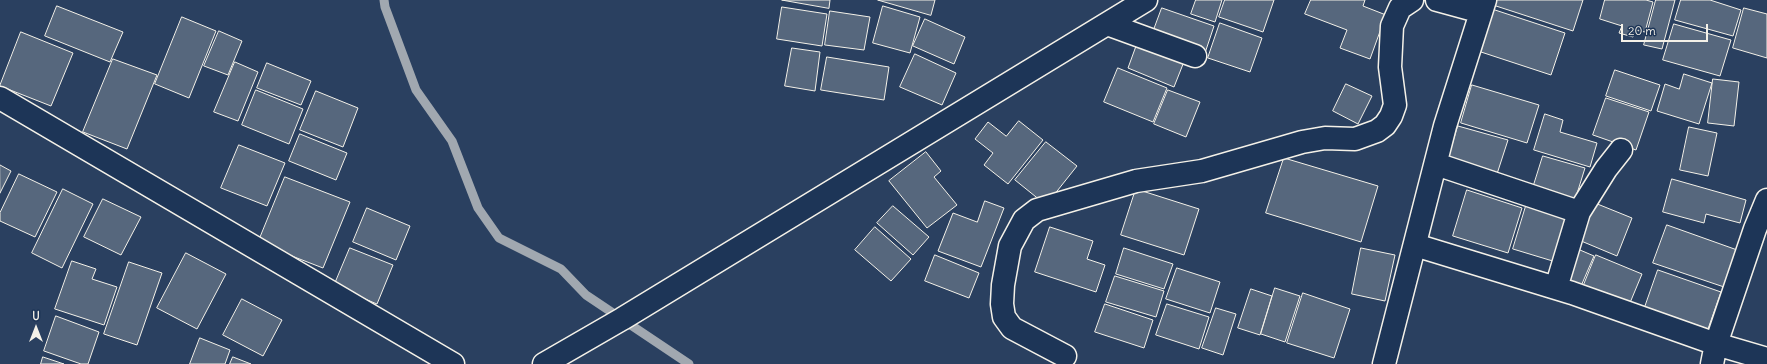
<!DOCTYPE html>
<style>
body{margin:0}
#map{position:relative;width:1767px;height:364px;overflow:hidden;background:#2a4060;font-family:Delius,sans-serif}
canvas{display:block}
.north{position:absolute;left:16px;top:308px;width:40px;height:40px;-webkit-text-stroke:3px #1d3557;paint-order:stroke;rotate:0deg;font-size:11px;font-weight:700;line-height:16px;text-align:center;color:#f4f1e8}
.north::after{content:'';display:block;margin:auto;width:14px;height:18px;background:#f4f1e8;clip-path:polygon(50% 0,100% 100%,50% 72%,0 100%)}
.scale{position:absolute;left:1621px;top:24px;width:87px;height:18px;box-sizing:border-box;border:2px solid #f4f1e8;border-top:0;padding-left:5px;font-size:12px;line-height:14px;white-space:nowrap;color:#f4f1e8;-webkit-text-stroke:3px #1d3557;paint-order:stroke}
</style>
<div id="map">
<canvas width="1767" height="364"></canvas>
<div class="north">U</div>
<div class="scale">20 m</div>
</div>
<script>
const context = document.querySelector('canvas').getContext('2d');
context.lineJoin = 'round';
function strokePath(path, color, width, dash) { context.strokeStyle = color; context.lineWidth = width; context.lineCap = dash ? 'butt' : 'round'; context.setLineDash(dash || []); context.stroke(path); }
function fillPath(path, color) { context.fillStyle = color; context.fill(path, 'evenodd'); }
const stream = new Path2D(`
 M384,0l1,7 31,83 36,51 26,67 21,30 62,31 25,26 103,69`);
const building = new Path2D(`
 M782,0h48l-1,8z
 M878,0h57l-4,15z
 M1196,0h26l-7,22 -24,-8z
 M1225,0h49l-11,32 -44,-15z
 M1311,0h54l-2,6 23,9 -16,44 -30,-11 7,-18 -42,-16z
 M1495,0h88l-10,31 -80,-26z
 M1605,0h41l7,2 -8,30 -10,-2 -2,7 -14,-4 3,-7 -22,-7z
 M1656,0h19l-13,49 -18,-4z
 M1681,0h29l31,10 -8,26 -58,-16z
 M57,6l66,26 -13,30 -65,-26z
 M883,6l37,11 -10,36 -37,-10z
 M782,7l45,7 -5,32 -45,-7z
 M1162,8l52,18 -9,27 -53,-18z
 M1744,8l23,6v44l-34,-10z
 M1492,9l73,24 -14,42 -73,-24z
 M830,11l40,6 -6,33 -39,-5z
 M182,17l34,14 -27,67 -34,-14z
 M925,19l40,18 -11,27 -41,-18z
 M1220,23l42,15 -12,34 -42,-14z
 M1674,24l57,16 -11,36 -57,-16z
 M219,31l23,10 -14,34 -24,-9z
 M21,32l52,21 -22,53 -51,-20z
 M1158,43l29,11 -13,33 -46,-19 8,-22 18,7z
 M792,48l28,4 -5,39 -30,-5z
 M915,54l41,19 -14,32 -42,-18z
 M827,57l62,10 -5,33 -63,-10z
 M113,59l44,16 -30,74 -44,-17z
 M235,62l23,10 -20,49 -24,-9z
 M267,63l44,18 -10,24 -44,-17z
 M1118,68l49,20 -14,34 -49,-20z
 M1615,70l45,15 -9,26 -45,-15z
 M1684,74l28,9 -13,41 -42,-13 8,-27 14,5z
 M1713,79l26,3 -5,44 -26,-3z
 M1346,84l26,12 -14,28 -25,-13z
 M1472,85l67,20 -12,38 -66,-20z
 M256,90l47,19 -14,35 -47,-19z
 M1168,90l32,12 -14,35 -32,-13z
 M316,91l42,17 -15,39 -43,-17z
 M1606,98l43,14 -13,38 -43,-15z
 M1545,114l18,6 -3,12 37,11 -7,24 -56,-17z
 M1019,121l24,19 -35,44 -24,-19 9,-12 -18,-14 13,-17 18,14z
 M1458,126l50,14 -12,37 -49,-14z
 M1689,127l28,6 -9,43 -28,-6z
 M300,134l47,19 -11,27 -47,-19z
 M1046,142l31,24 -31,39 -31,-25z
 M239,145l46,18 -18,43 -46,-18z
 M926,152l15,19 -7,6 23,28 -30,23 -38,-47z
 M1543,156l42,12 -10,32 -42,-12z
 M1284,158l94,28 -17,56 -95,-29z
 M0,165l11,6 -11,22z
 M19,174l38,18 -22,45 -35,-16v-8z
 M285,177l65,25 -27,66 -65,-25z
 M1672,179l74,21 -6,23 -34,-9 -2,9 -41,-11z
 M63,189l30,15 -31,64 -30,-15z
 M1136,189l63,20 -15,46 -63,-20z
 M1467,190l55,18 -14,45 -55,-17z
 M103,199l38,18 -20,38 -37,-18z
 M985,201l19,7 -23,59 -43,-16 15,-38 24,9z
 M1590,201l42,17 -15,38 -43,-18z
 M893,206l36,31 -16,18 -36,-32z
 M1526,206l44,14 -14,42 -43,-13z
 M367,208l43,18 -14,34 -43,-18z
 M1667,225l73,26 -13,37 -74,-25z
 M875,227l36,32 -20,22 -36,-31z
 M1050,227l43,14 -6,18 18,6 -9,27 -61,-20z
 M1573,247l21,9 -16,37 -21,-9z
 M350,248l43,17 -16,39 -43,-18z
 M1124,248l49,16 -9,25 -48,-15z
 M1361,248l34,7 -10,46 -33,-7z
 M186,253l40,21 -29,55 -40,-21z
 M935,255l44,18 -10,25 -44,-17z
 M1596,255l46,19 -15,36 -46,-18z
 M72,261l24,8 -4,10 25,8 -13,38 -49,-16z
 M129,262l33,11 -25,72 -33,-11z
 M1177,268l43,14 -10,31 -44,-14z
 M1658,270l63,22 -13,37 -63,-22z
 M1115,276l49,15 -8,26 -50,-15z
 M1275,288l25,8 -15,46 -24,-8z
 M1251,289l21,7 -12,39 -22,-7z
 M1303,293l47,16 -16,49 -47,-15z
 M242,299l40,21 -19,36 -40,-21z
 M1105,304l48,16 -9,28 -49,-16z
 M1167,304l42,13 -10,32 -43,-14z
 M1216,308l20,6 -13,41 -21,-7z
 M56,316l43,16 -11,32h-7l-37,-13z
 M200,338l30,12 -5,14h-35z
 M43,357l21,7h-23z
 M233,357l18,7h-21z`);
const minor = new Path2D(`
 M1437,0l44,12
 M1107,24l88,32
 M0,98l453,266
 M1436,164l143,48
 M1415,245l157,48 144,51 51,15
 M1556,288l23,-76 27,-43 15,-19
 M1065,356l-53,-28 -8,-11 -2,-13 1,-19 7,-39 14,-26 13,-10 99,-29 66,-10 100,-29 23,-4 30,1 22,-8 8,-6 6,-9 4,-11 -5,-38 2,-41 8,-18 12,-8
 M544,364l78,-45 524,-319
 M1384,364l61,-238 40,-126
 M1712,364l4,-20 39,-115 12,-29`);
strokePath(stream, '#a1a8b0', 9);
fillPath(building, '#56677d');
strokePath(building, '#f4f1e8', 1);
strokePath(minor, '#f4f1e8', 25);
strokePath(minor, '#1d3557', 22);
</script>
